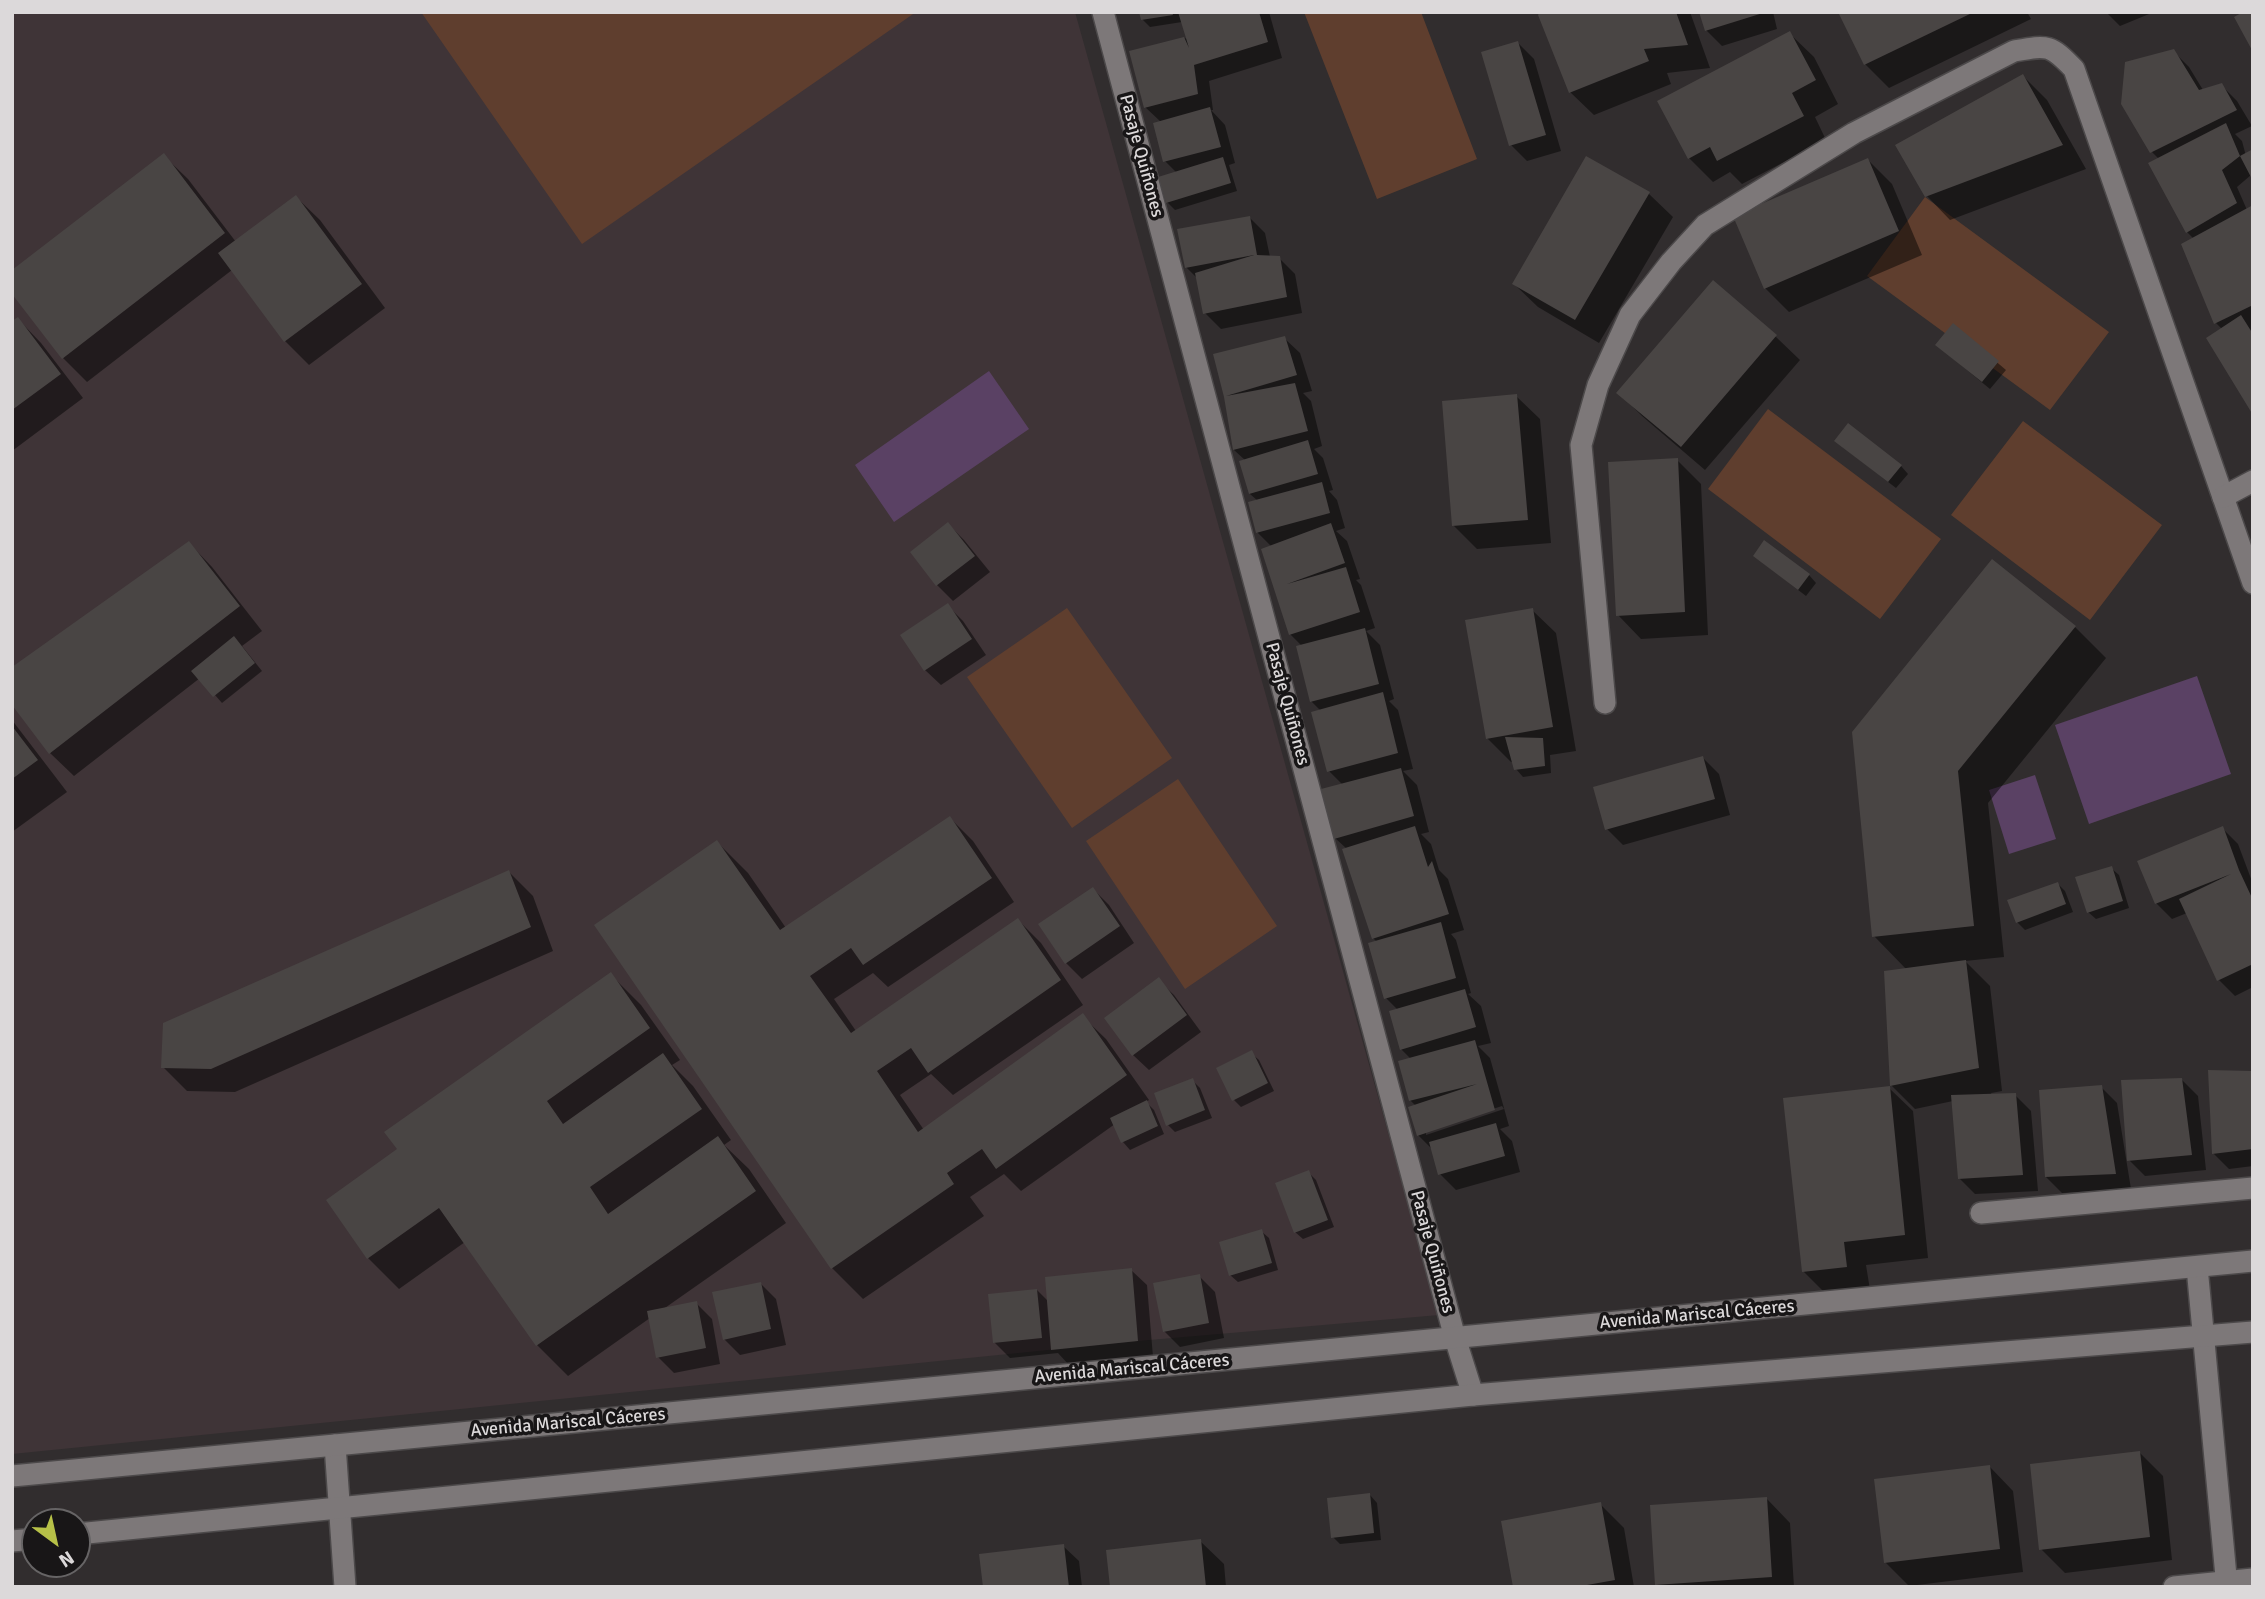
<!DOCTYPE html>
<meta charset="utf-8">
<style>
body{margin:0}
#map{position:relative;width:2265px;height:1599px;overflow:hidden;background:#312d2e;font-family:Signika,sans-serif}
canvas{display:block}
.frame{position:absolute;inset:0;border:14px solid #dcd9da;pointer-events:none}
.north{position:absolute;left:21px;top:1508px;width:70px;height:70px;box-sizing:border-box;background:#181617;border:2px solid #666465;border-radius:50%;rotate:147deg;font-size:19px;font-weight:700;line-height:28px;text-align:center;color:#dcd9da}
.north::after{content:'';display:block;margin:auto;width:24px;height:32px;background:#b7c148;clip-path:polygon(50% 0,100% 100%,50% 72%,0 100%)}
</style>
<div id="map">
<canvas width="2265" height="1599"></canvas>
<div class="frame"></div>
<div class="north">N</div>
</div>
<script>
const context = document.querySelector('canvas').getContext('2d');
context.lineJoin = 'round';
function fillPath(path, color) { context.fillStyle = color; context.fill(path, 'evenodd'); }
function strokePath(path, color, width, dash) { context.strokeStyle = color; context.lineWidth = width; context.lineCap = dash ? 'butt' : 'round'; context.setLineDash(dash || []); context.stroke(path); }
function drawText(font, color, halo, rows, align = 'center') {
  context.font = font + ' Signika,sans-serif'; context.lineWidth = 7; context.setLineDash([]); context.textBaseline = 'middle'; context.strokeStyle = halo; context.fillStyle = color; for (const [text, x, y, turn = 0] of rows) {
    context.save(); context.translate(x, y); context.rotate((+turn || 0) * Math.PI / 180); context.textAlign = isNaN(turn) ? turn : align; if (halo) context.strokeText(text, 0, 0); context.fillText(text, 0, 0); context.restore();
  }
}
const built = new Path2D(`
 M12,12h1063l364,1303 -301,26 -1126,113z`);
const green = new Path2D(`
 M421,12h495l-334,232z
 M1304,12h117l56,147 -100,40z
 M1925,197l184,135 -59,78 -183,-134z
 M1768,409l173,130 -61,80 -172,-130z
 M2023,421l139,104 -72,95 -139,-105z
 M1067,608l105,150 -100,70 -105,-151z
 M1178,779l99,147 -92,63 -99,-148z`);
const water = new Path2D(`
 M989,371l40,58 -135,93 -39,-57z
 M2197,676l34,98 -142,50 -34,-99z
 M2035,775l21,64 -47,15 -20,-64z`);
const shadow = new Path2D(`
 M1141,12h128l13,46 -73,23 4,29h-2l14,15 10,38 -6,2 8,26 -62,19 -8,-8 10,-29 -12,-12 -4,-39 -16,-15 -14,-54 56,-15 -5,-16 -32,5 -8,-8z
 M1542,12h148l20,56 -43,5 4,11 -77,31 -24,-23z
 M1701,12h72l4,17 -55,17 -16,-16z
 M1840,12h187l4,7 -142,69 -24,-24z
 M2106,12h48l-34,14z
 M1790,34l24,23 24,47 -23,13 11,23 -84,44 -12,-12 -17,10 -24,-24z
 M1518,43l16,16 27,92 -34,10 -16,-16z
 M2173,51l16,16 14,23 18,-5 16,16 15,25 -17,8 7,7 9,34 -14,12 10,23 6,-3v205l-31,-83 -6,-6 -22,-84 -7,-7 -37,-68 9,-5 -7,-7 -29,-49z
 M2023,76l24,24 39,69 -136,51 -23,-24z
 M164,156l24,23 48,63 60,-45 24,23 65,88 -76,57 -24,-24 -53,-71 -145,112 -24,-24z
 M1587,158l62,36 24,23 -74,126 -61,-36 -24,-23z
 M1868,160l24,24 30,71 -133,57 -24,-24z
 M1249,217l16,16 5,24 9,1 16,16 7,39 -81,16 -16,-16 -7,-34 -12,-12z
 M1713,283l63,54 24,23 -95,110 -63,-54 -23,-23z
 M18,319l23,24 42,55 -71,53v-128z
 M1953,325l53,45 -16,19 -45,-37z
 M1284,338l16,15 12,38 -9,2 8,8 11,45 -8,3 9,9 10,32 -4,1 8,9 8,28 -9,3 11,10 13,38 -4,1 5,5 14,43 -9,3 14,14 14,54 -5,2 9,9 15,59 -10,2 14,14 12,47 -8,2 10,10 8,26 9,9 16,51 -13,4 5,6 15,53 -3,1 13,12 10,37 -13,3 12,12 19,68 -9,3 12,12 8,31 -64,18 -16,-16 -7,-24 -15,-15 -2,-29 -6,-6 1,-41 -10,-10 -3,-39 -12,-12 -9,-56 -4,-4 -26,-89 -12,-11 8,-53 -14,-14 -8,-60 -10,-10 -9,-55 -12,-12 -18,-87 -15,-15 1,-31 -8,-7 -4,-33 -12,-11 -9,-53zM1502,1106l2,3 -78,26v-4z
 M1516,396l24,23 11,124 -74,6 -24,-24z
 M1844,448l57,18 7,8 -12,14z
 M1677,460l24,24 7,151 -67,4 -23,-24z
 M948,524l16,16 26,32 -37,29 -16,-16 -25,-33z
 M189,543l23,24 50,64 -20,15 20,25 -40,32 -22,-25 -126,98 -24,-23z
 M1763,563l46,12 7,8 -10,13z
 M947,605l16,16 23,34 -45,30 -16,-15z
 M1532,610l24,23 20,118 -26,4 1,18 -28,4 -7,-8 -2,-7h-3l-24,-24z
 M2075,627l31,31 -118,145 16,154 -39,4 25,25 12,105 -11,2 1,2h23l16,16 7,80 -63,3 -16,-16 -6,-77 -38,8 -24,-24 16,-115 -33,-34 -20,-203z
 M12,720l55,72 -55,40z
 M1703,758l16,16 11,41 -107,30 -16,-16z
 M950,818l23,23 41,61 -126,85 -15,-14 -39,26 22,32 162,-111 23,23 42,62 -130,90 -22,-21 -31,21 24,35 158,-114 24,23 43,61 -3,2 8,8 10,24 -34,16 -7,-8 -8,-18 -94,67 -17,-17 -34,23 14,19 -121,83 -31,-31 -115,-426 31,31 38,55z
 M2222,828l16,16 15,40v103l-18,9 -16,-16 -32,-67 -15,6 -16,-16z
 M2111,868l8,7 10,33 -33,11 -8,-7z
 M509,872l24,24 20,55 -318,141 -48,-1 -24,-24z
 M2058,884l7,7 8,21 -48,18 -8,-8z
 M1093,889l16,16 25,38 -52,36 -16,-16z
 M611,975l30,30 39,55 -8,5 21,21 38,54 -7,5 25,24 37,54 -124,87 34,-7 16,16 8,45 -46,9 -16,-16 -8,-39 -82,58 -31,-31 -72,-103 -66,47 -31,-31 -40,-58 71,-50z
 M1158,980l16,15 27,37 -52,38 -16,-15z
 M1251,1053l8,7 15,31 -33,16 -7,-7z
 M2253,1073v93l-24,3 -16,-16z
 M1192,1080l8,8 12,30 -37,14 -7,-7z
 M2182,1080l16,16 8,74 -61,6 -16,-16z
 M2101,1087l16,16 14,86 -69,4 -16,-16z
 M1889,1088l24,23 15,147 -62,7 4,25 -43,5 -23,-23z
 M1308,1172l8,8 18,47 -31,12 -8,-7z
 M1261,1231l8,7 9,32 -40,12 -8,-7z
 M1131,1270l16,15 6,72 -84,8 -11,-12 -48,5 -16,-16 43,-52 12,12z
 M1199,1276l16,16 9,46 -44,9 -16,-16z
 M760,1283l16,16 10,46 -46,10 -16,-16z
 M2139,1452l24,24 9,84 -107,13 -24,-24z
 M1990,1467l23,24 10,81 -114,14 -24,-24z
 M1370,1495l7,8 4,37 -41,4 -7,-7z
 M1767,1499l23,24 4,64h-134l-3,-3z
 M1600,1504l24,24 10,59h-119z
 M1200,1541l24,23 2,23h-114z
 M1063,1546l16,15 3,26h-97z`);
const building = new Path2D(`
 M1139,12h33l1,3 -32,5z
 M1178,12h81l9,30 -74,23 4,29 -54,14 -15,-57 55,-14 5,11z
 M1540,12h136l12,33 -44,4 5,12 -80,32 -31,-78z
 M1699,12h64v1l-58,18z
 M1838,12h136l-110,53z
 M2243,12h10v40l-19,-35z
 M1790,31l26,49 -24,13 12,23 -87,45 -7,-14 -22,12 -31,-58z
 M1518,41l28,94 -37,11 -28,-94z
 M2174,49l25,41 23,-7 15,27 -87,43 -29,-49 4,-42z
 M2023,74l40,71 -138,52 -30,-52z
 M1210,107l11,40 -58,15 -10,-39z
 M2226,123l14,33 -18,14 15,33 -51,30 -38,-70z
 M2253,149v32l-13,-25z
 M164,153l61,80 -163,126 -50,-65v-24z
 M1586,156l64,36 -75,128 -63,-36z
 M1223,157l8,26 -65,20 -8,-26z
 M1868,158l31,73 -135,58 -31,-73z
 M296,195l66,89 -78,58 -66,-89z
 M2253,205v100l-39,19 -33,-80z
 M1250,216l7,39 23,1 7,41 -84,17 -8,-41 59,-18 -69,13 -8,-39z
 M1713,280l64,55 -96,112 -65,-54z
 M2241,315l12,19v81l-47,-77z
 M18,317l43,57 -49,36v-89z
 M1953,323l46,38 -17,21 -47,-37z
 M1285,336l12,39 -71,21 69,-13 13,48 -75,19 -9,-53 -11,-43z
 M1517,394l11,126 -76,6 -10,-125z
 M1848,423l54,42 -14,17 -54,-41z
 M1308,440l10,34 -69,20 -10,-33z
 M1678,458l7,154 -69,4 -8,-154z
 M1322,482l8,31 -74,20 -8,-31z
 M948,522l27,34 -39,30 -26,-34z
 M1331,523l14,40 -58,21 59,-17 14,45 -71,23 -28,-86z
 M1764,540l46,34 -12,16 -45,-34z
 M189,541l51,65 -191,148 -37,-49v-38z
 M1992,559l84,67 -118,145 16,155 -102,11 -20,-205z
 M948,603l24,36 -48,32 -24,-36z
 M1533,608l20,119 -67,12 -21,-119z
 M1365,628l14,56 -69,18 -14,-56z
 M234,636l21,27 -42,34 -22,-26z
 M1383,692l15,61 -71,19 -16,-60z
 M12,726l26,34 -26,19z
 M1505,737l38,1 2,28 -31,4z
 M1703,756l12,43 -110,31 -12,-43z
 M1401,768l13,48 -80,23 -13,-50z
 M950,816l42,62 -129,87 -12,-17 -41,28 41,57 167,-115 43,62 -133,93 -17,-25 -34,23 41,61 165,-119 44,62 -131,94 -14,-20 -35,24 7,11 -123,85 -237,-344 123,-85 63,90z
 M1415,826l13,41 4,-6 17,53 -77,25 -30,-90z
 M2223,826l16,44 14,30v64l-36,17 -38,-82 52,-25 -76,30 -18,-43z
 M2112,866l11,35 -36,12 -12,-36z
 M509,870l22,57 -320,142 -50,-1 2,-45z
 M2058,882l8,22 -50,19 -9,-23z
 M1093,887l27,39 -55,38 -27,-40z
 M1441,922l15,56 -72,21 -16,-56z
 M1966,960l13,108 -89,18 -6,-115z
 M611,972l39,56 -103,73 16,23 100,-71 39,56 -112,78 18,27 110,-78 38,55 -220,155 -97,-138 -72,51 -41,-59 71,-51 -13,-17z
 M1159,977l28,38 -55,41 -28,-38z
 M1465,989l11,38 -76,23 -11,-39z
 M1475,1040l20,70 -78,26 -9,-29 69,-23 -68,17 -11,-40z
 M1252,1050l16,33 -36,18 -16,-33z
 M2208,1070l45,1v78l-41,5z
 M1193,1078l12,32 -39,16 -12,-33z
 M2182,1078l10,77 -65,6 -6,-81z
 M2102,1085l14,89 -71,3 -6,-87z
 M1890,1086l15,149 -61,7 3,25 -45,5 -19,-174z
 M2016,1093l7,82 -65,4 -7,-84z
 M1147,1100l11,26 -37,17 -11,-25z
 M1496,1123l9,33 -67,19 -9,-33z
 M1309,1170l19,50 -34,13 -19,-50z
 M1262,1229l10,34 -43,13 -10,-34z
 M1132,1268l6,73 -87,9 -6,-73z
 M1200,1274l9,49 -46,9 -10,-49z
 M761,1282l10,47 -48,11 -11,-48z
 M1037,1289l5,49 -49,5 -5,-49z
 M697,1301l9,47 -50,10 -9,-47z
 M2140,1451l10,86 -111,13 -9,-86z
 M1990,1465l10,84 -116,14 -10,-84z
 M1370,1493l4,40 -43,5 -4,-40z
 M1767,1497l5,80 -117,8 -5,-80z
 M1601,1502l14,78 -39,7h-63l-12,-66z
 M1201,1539l5,48h-96l-4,-37z
 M1064,1544l5,43h-86l-4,-33z`);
const lane = new Path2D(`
 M1605,703l-24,-258 17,-60 32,-70 41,-53 34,-37 149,-92 160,-82c34,-6 36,-7 60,18l179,514`);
const street = new Path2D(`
 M1103,12l352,1326 18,57
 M2223,497l30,-16
 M1981,1213l272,-25
 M2197,1267l30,320
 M335,1445l10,142
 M2174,1587l79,-8`);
const secondary = new Path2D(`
 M12,1476l2241,-215
 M77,1534l1396,-139 780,-63
 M12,1541l23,-2`);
const streetNames = [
 ["Pasaje Quiñones",1141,156,75],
 ["Pasaje Quiñones",1287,704,75],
 ["Pasaje Quiñones",1432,1252,75],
 ["Avenida Mariscal Cáceres",1697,1315,-5],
 ["Avenida Mariscal Cáceres",1132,1369,-5],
 ["Avenida Mariscal Cáceres",568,1423,-5]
];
fillPath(built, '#3f3437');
fillPath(green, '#5f3e2e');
fillPath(water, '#5a4164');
fillPath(shadow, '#0007');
fillPath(building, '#494544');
strokePath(lane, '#4c494a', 24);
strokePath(street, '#4c494a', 24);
strokePath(secondary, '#4c494a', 24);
strokePath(lane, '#7d7879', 21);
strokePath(street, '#7d7879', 21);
strokePath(secondary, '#7d7879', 21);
drawText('18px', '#dcd9da', '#181617', streetNames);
</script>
